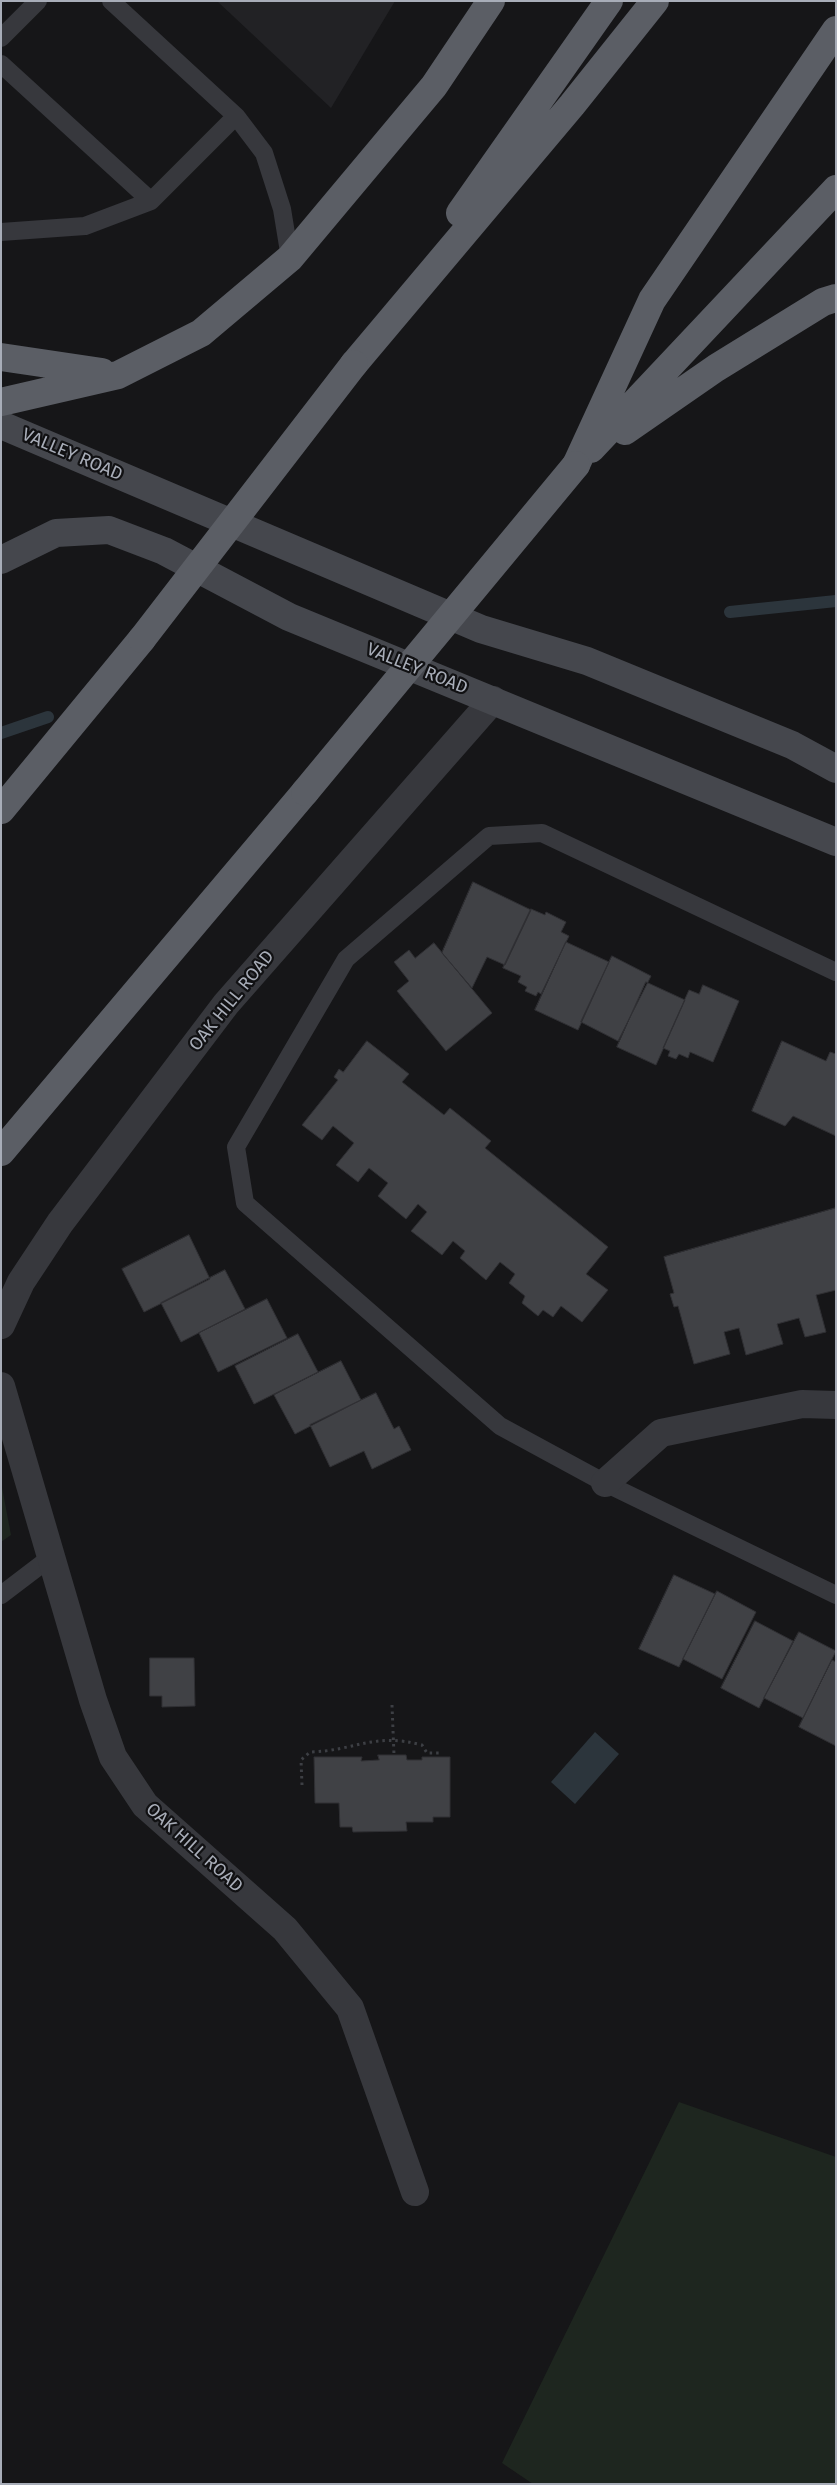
<!DOCTYPE html>
<style>
body{margin:0}
#map{position:relative;width:837px;height:2485px;overflow:hidden;background:#161618;font-family:"Fira Sans",sans-serif}
canvas{display:block}
.frame{position:absolute;inset:0;border:2px solid #a8adb8;pointer-events:none}
</style>
<div id="map">
<canvas width="837" height="2485"></canvas>
<div class="frame"></div>
</div>
<script>
const context = document.querySelector('canvas').getContext('2d');
context.lineJoin = 'round';
function fillPath(path, color) { context.fillStyle = color; context.fill(path, 'evenodd'); }
function strokePath(path, color, width, dash) { context.strokeStyle = color; context.lineWidth = width; context.lineCap = dash ? 'butt' : 'round'; context.setLineDash(dash || []); context.stroke(path); }
function drawText(font, color, halo, rows, align = 'center') {
  context.font = font + ' "Fira Sans",sans-serif'; context.lineWidth = 4.5; context.setLineDash([]); context.textBaseline = 'middle'; context.strokeStyle = halo; context.fillStyle = color; for (const [text, x, y, turn = 0] of rows) {
    context.save(); context.translate(x, y); context.rotate((+turn || 0) * Math.PI / 180); context.textAlign = isNaN(turn) ? turn : align; if (halo) context.strokeText(text, 0, 0); context.fillText(text, 0, 0); context.restore();
  }
}
const built = new Path2D(`
 M217,1h178l-64,107z`);
const green = new Path2D(`
 M1,1482l10,53 -10,7z
 M679,2102l157,55v327h-303l-31,-21z`);
const water = new Path2D(`
 M595,1732l24,22 -44,50 -24,-22z`);
const stream = new Path2D(`
 M730,612l106,-11
 M1,733l47,-16`);
const building = new Path2D(`
 M473,882l58,28 -26,55 -18,-8 -15,31 -30,-35z
 M531,909l14,6 1,-3 20,10 -5,10 8,4 -28,58 -3,-2 -2,4 -11,-5 2,-4 -9,-5 3,-6 -18,-8z
 M566,942l43,20 -31,68 -43,-20z
 M434,943l58,70 -46,38 -49,-60 12,-10 -15,-19 15,-12 6,8z
 M612,956l39,20 -33,65 -37,-19z
 M646,982l39,18 -29,65 -39,-18z
 M703,985l36,16 -26,61 -23,-10 -2,6 -9,-4 -3,5 -8,-3 2,-5 -7,-3 26,-58 10,4z
 M367,1041l42,33 -7,8 42,33 6,-7 41,33 -6,7 123,99 -22,27 22,16 -26,32 -21,-16 -8,11 -10,-7 -5,6 -16,-13 3,-7 -16,-13 6,-9 -15,-12 -14,18 -26,-22 5,-7 -12,-10 -11,14 -31,-24 16,-19 -9,-8 -12,15 -28,-23 10,-13 -19,-15 -11,14 -22,-17 18,-22 -21,-17 -11,14 -20,-15 36,-45 -4,-3 5,-8 4,3z
 M782,1041l44,20 4,-9 6,2v82l-43,-20 -8,10 -33,-15z
 M836,1208v82l-20,5 10,37 -21,5 -6,-19 -22,6 6,20 -37,11 -7,-27 -15,4 6,22 -36,10 -16,-58 -4,1 -4,-13 4,-1 -10,-36z
 M189,1235l21,44 -66,33 -22,-43z
 M225,1270l20,39 -64,33 -20,-39z
 M267,1299l20,39 -69,34 -19,-39z
 M298,1334l20,38 -64,32 -19,-38z
 M341,1361l20,39 -66,34 -21,-39z
 M376,1393l18,36 5,-3 12,24 -39,19 -8,-18 -34,16 -20,-42z
 M674,1575l41,19 -36,73 -40,-18z
 M717,1591l39,21 -34,67 -39,-20z
 M755,1621l38,20 -34,67 -38,-20z
 M799,1632l37,19 -33,67 -39,-20z
 M150,1658h44l1,48 -33,1v-11h-12z
 M832,1660l4,2v84l-37,-19z
 M378,1755h28l1,5h15v-3h28v60h-17v5h-27l1,9 -54,1 -1,-5h-12l-1,-24h-24l-1,-46h48l-1,4 18,-1z`);
const path = new Path2D(`
 M392,1705l2,50
 M302,1785l-1,-25 9,-8c44,-1 64,-20 112,-7l5,8h14`);
const service = new Path2D(`
 M1,38l37,-37
 M1,64l150,137
 M236,116l28,37 18,56 8,49
 M1,232l84,-6 66,-25 85,-85 -125,-115
 M836,972l-294,-139 -53,3 -143,123 -110,188 9,56 255,223 105,57 231,112
 M1,1595l50,-38`);
const minor = new Path2D(`
 M1,1325l20,-43 39,-59 166,-219 267,-304
 M1,1386l92,314 20,57 32,48 140,124 65,79 65,184
 M605,1483l56,-50 141,-29 34,1`);
const secondary = new Path2D(`
 M1,425l480,204 106,32 205,84 44,24
 M1,560l55,-27 53,-3 55,21 125,66 547,225`);
const trunk = new Path2D(`
 M460,213l149,-212
 M1,357l101,15
 M354,364l218,-259 83,-104
 M1,402l117,-27 83,-42 89,-75 144,-172 57,-85
 M625,431l91,-63 107,-66 13,-4
 M591,449l245,-260
 M576,465l76,-165 184,-270
 M1,810l141,-171
 M1,1152l304,-360`);
const trunkBridge = new Path2D(`
 M142,639l212,-275
 M305,792l271,-327`);
const streetNames = [
 ["VALLEY ROAD",72,455,23],
 ["VALLEY ROAD",417,669,22],
 ["OAK HILL ROAD",232,1001,-51],
 ["OAK HILL ROAD",194,1848,42]
];
fillPath(built, '#222225');
fillPath(green, '#1e261f');
fillPath(water, '#2c353c');
strokePath(stream, '#2c353c', 12);
fillPath(building, '#404145');
strokePath(building, '#303034', 1);
strokePath(path, '#3d3f44', 3, [2.5, 4]);
strokePath(service, '#37383d', 18);
strokePath(minor, '#37383d', 28);
strokePath(secondary, '#45474d', 28);
strokePath(trunk, '#5b5e65', 28);
strokePath(trunkBridge, '#5b5e65', 28);
drawText('18px', '#a8adb8', '#111113', streetNames);
</script>
